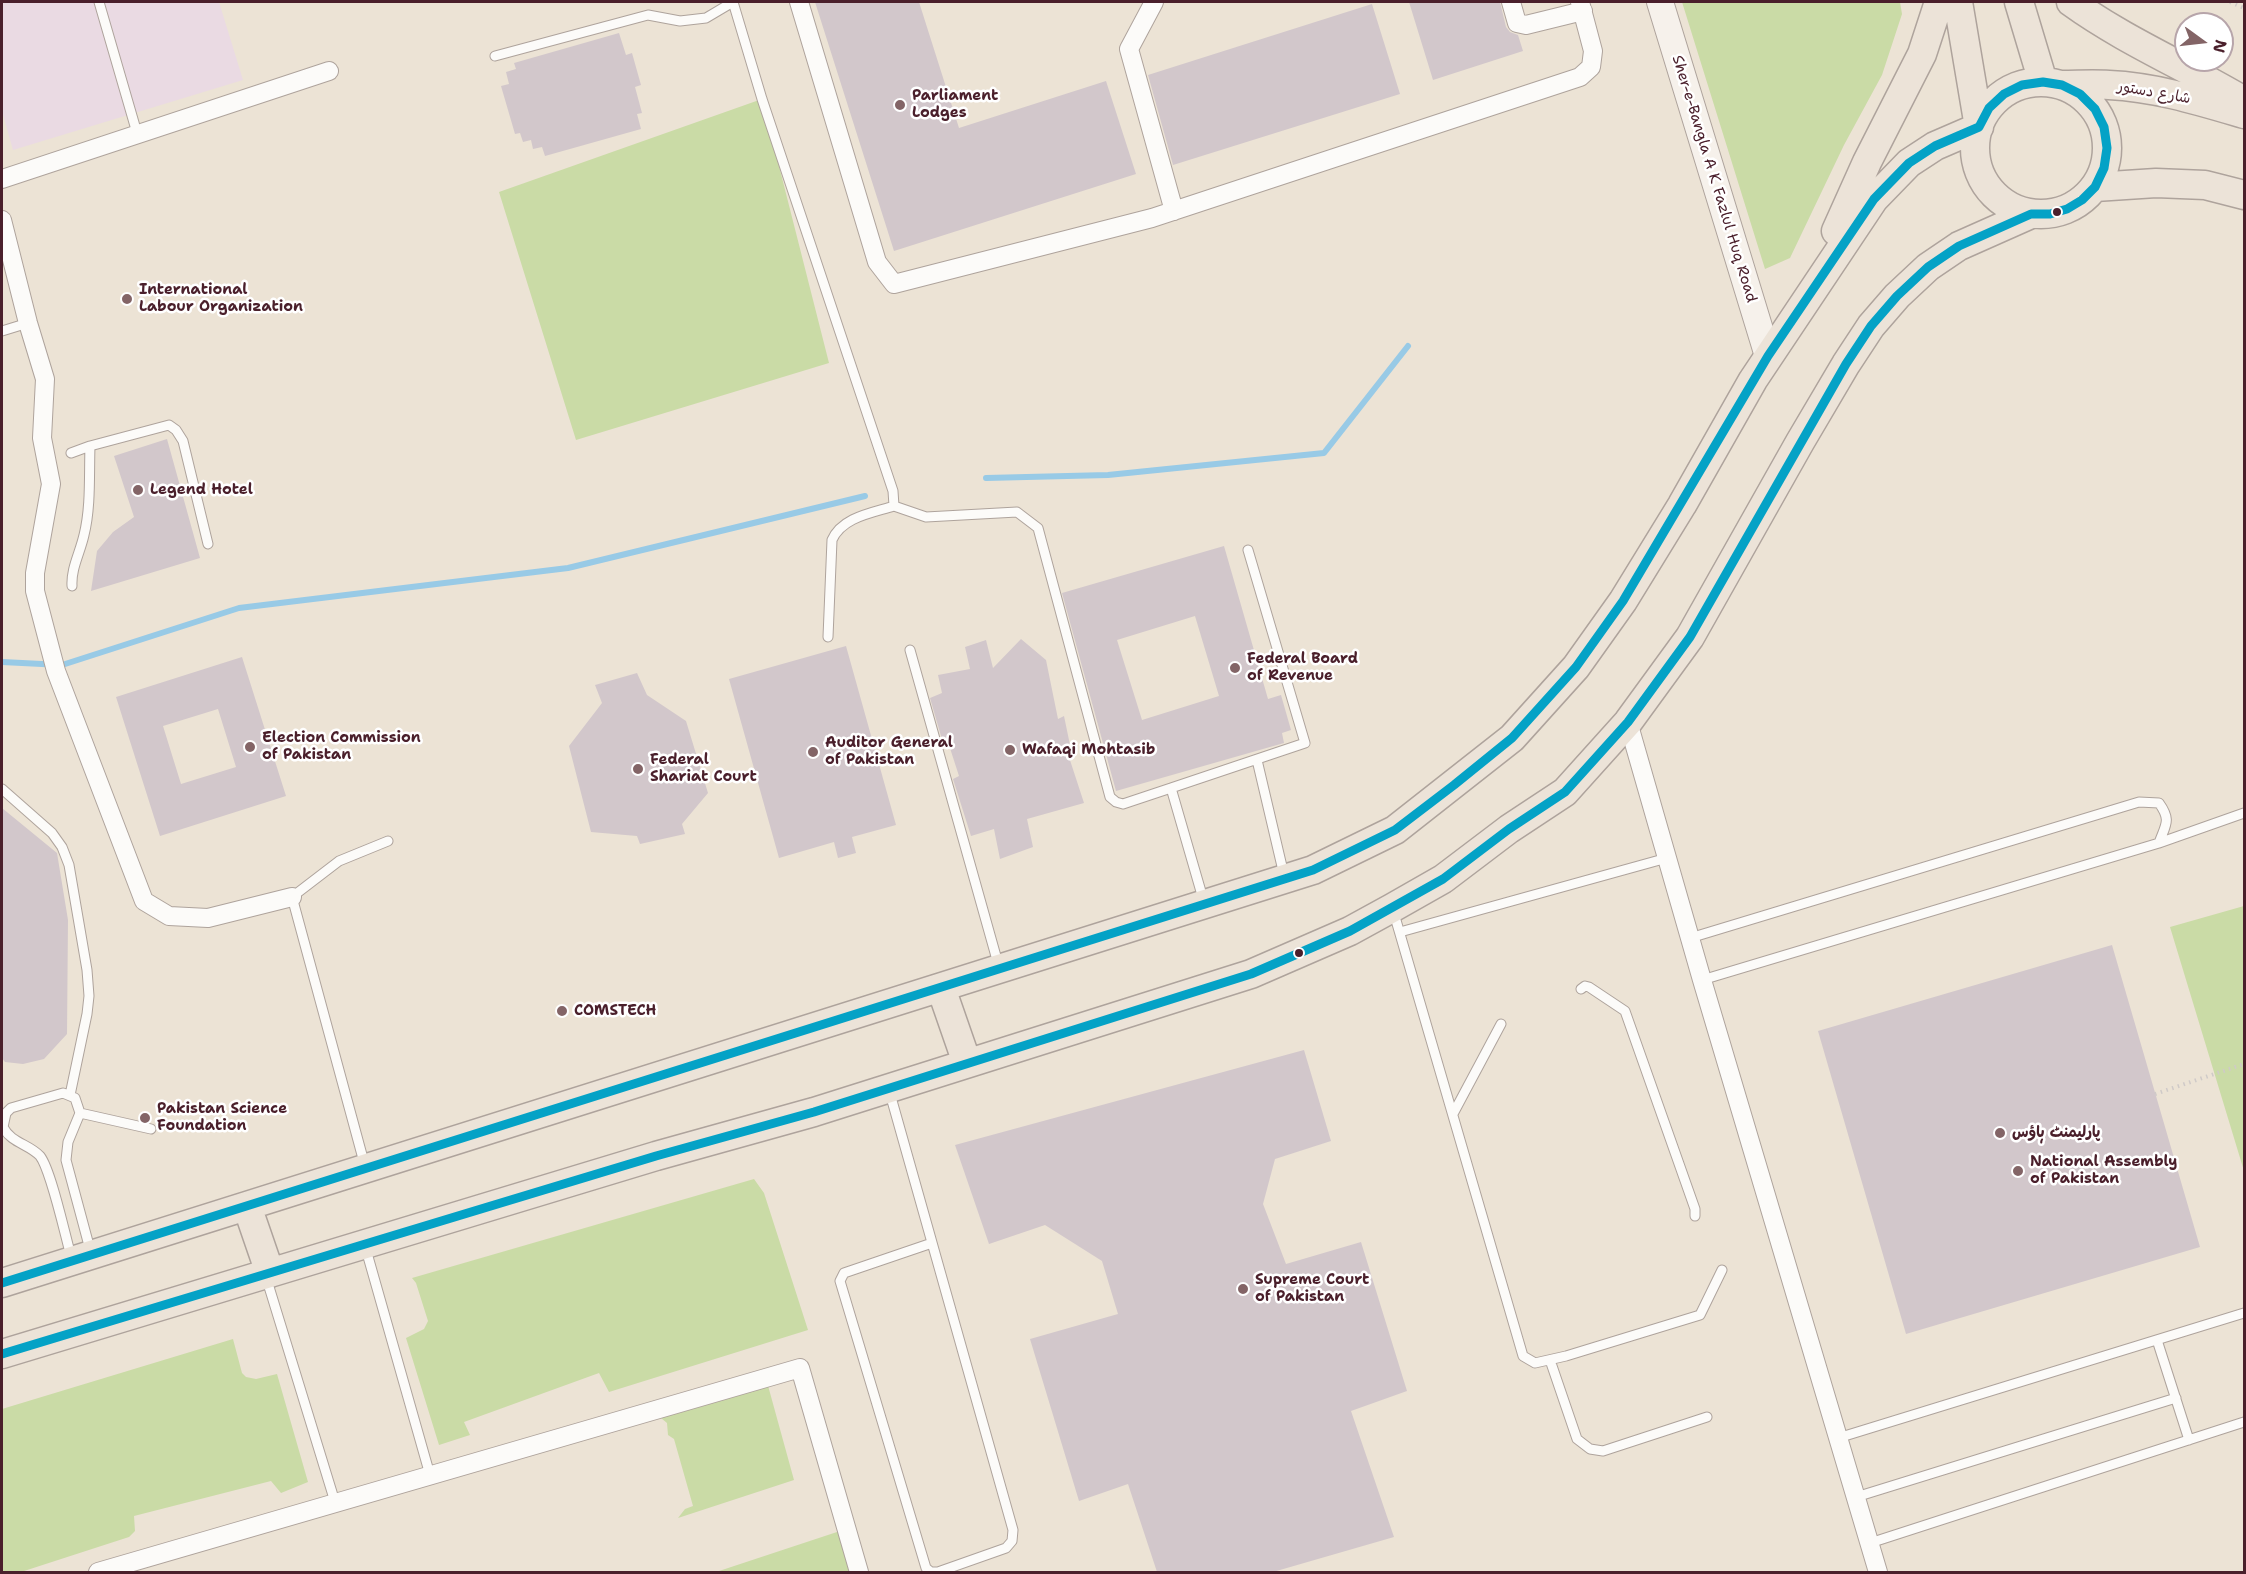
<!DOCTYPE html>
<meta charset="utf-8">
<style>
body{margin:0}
#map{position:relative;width:2246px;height:1574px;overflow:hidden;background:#ece3d5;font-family:"Shantell Sans",sans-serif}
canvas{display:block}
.frame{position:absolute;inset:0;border:3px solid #4a1f2b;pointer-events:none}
.north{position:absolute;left:2174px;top:12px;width:60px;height:60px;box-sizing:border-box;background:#fff;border:2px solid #b7a5aa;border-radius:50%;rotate:105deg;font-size:16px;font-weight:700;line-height:24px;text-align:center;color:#4a1f2b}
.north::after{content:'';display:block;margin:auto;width:21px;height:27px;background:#836466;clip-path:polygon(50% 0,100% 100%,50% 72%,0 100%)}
</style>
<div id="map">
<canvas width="2246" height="1574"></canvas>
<div class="frame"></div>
<div class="north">N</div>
</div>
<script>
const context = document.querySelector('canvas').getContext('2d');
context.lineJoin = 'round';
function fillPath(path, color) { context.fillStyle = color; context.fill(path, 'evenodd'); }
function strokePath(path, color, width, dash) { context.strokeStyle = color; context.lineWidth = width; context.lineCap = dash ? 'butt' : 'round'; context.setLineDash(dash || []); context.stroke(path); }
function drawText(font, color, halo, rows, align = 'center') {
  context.font = font + ' "Shantell Sans","Playpen Sans Arabic",sans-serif'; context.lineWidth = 5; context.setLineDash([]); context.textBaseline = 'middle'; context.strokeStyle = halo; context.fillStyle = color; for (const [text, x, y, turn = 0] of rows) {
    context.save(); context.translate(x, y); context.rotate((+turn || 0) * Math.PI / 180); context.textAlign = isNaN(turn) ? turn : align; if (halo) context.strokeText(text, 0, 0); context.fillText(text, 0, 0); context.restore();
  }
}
const built = new Path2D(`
 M2,2h217l24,78 -230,70 -11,-39z`);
const green = new Path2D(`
 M1682,2h218l2,12 -20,61 -38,70 -54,113 -25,11z
 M762,99l67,264 -253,77 -77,-248z
 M2244,906v265l-74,-244z
 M754,1179l10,14 44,137 -199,62 -10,-19 -135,49 6,13 -31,10 -33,-107 18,-9 4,-8 -12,-38 -4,-5z
 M233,1339l9,34 4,4 10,2 21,-5 31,108 -27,11 -10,-12 -137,35 1,15 -6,6 -108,35h-19v-163z
 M767,1382l27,98 -116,38 7,-9 8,-3 -19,-67 -6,-4 -1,-12 -6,-5z
 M840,1531l12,41h-136z`);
const stream = new Path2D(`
 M986,478l122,-3 216,-22 84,-107
 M2,662l60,3 177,-57 329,-40 297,-72`);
const building = new Path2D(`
 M815,2h104l40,126 147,-47 30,93 -242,77z
 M1409,2h91l6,25 4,5 8,3 5,16 -90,29z
 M1372,4l28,90 -227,71 -25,-90z
 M619,33l7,22 6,-2 9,32 -6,2 7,26 -5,1 4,15 -96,27 -3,-9 -9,2 -2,-9 -8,2 -3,-9 -5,1 -14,-48 8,-2 -3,-12 10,-3 -2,-6z
 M167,439l33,119 -109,33 6,-40 16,-19 21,-15 -20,-61z
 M1224,546l44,153 13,-4 10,35 -9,3 2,10 -168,48 -54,-198zM1195,616l24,80 -77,24 -25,-80z
 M1021,639l25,21 12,59 6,-3 6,29 -2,9 16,49 -57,16 6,28 -33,12 -6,-30 -23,7 -18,-57 6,-3 -11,-34 -5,1 -13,-45 12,-5 -4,-18 32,-6 -5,-22 21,-7 7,28z
 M846,646l50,179 -44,12 4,16 -18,5 -4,-16 -55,16 -50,-179z
 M242,657l44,139 -126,40 -44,-139zM218,709l18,58 -55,17 -18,-58z
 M637,673l10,22 39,26 22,72 -26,31 3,10 -45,10 -3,-8 -46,-4 -22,-86 33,-43 -7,-18z
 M2,808l55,45 11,67 -1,114 -23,25 -21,5 -18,-2 -3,-4z
 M2112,945l88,302 -294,87 -88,-303z
 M1304,1050l27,91 -56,18 -12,45 23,60 75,-22 46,149 -56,20 43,126 -121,35h-116l-29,-88 -49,17 -49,-162 88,-25 -16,-53 -57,-36 -56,19 -34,-99z`);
const path = new Path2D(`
 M2230,2l14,6
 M2155,1094l89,-30`);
const lane = new Path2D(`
 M99,2l38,131
 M733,2l29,97 131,392 1,15c-22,7 -52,11 -62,34l-4,97
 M495,56l153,-41 32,6 26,-3 27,-16
 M2,331l26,-8
 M71,453l19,-7 79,-21 7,5 7,11 25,103
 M894,506l32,11 91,-5 21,16 72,269 6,5 7,2 48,-16
 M72,586c-1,-18 8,-33 12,-51 7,-28 5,-60 6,-89
 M910,650l89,317
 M1257,760l27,115
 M2,789l50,44 10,14 7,18 18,105 2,26 -2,18 -17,81
 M1204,902l-33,-114 134,-45 -57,-193
 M1393,910l130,446 12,7 31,-7 134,-41 22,-45
 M1400,932l267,-74
 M1690,938l449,-136 20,1c13,18 6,22 0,40
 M1702,980l457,-137 85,-30
 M1581,989l4,-3 4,1 36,24 70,198v7
 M889,1090l124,440 -1,11 -6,7 -68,24h-7l-5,-4 -86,-287 4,-8 88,-30
 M80,1113l71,16
 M1453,1114l48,-90
 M365,1166l-73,-269 47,-36 49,-20
 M365,1246l65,229
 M71,1256c-6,-21 -20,-86 -31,-100 -11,-12 -29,-13 -37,-29l3,-14 5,-5 52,-15 12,5 5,15 -12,29 -2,18 25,93
 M266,1277l69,225
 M2157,1340l32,100
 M1550,1360l27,79 13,10 13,2 104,-34
 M1838,1438l406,-125
 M1856,1497l320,-99
 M1870,1543l374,-121`);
const street = new Path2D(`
 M799,2l78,260 17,22 258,-66 428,-141 11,-10 2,-16 -13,-49
 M1154,2l-25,47 45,162
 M1511,2l6,21 9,2 57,-14
 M2,179l327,-108
 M2,220l26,103 17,56 -3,59 9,46 -16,89v18l21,80 88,230 25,15 39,2 84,-21
 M1628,722l74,258 176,592
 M98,1572l702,-204 59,204`);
const secondary = new Path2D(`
 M1660,2l108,354`);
const primary = new Path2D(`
 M1958,2l21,125
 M2019,2l24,80
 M2071,2c54,39 116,65 173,99
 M1975 148a66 66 0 1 1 132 0a66 66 0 1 1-132 0Z
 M2062,85c15,0 31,-1 47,0 46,2 91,16 135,29
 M2095,187l61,-4 49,2 39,10
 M1836,231l31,-69 55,-108 17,-52
 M941,988l26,75
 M247,1206l23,67
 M2,1283l1311,-413 82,-40 117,-92 64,-71 47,-66 59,-96 71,-125 121,-181 35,-36 26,-17 44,-19
 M2,1354l654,-198 158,-44 437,-138 99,-43 42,-23 51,-29 66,-50 56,-37 63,-70 62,-85 110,-195 46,-78 25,-38 26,-30 31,-29 31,-21 72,-32`);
const bus1 = new Path2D(`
 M2,1283l1311,-413 82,-40 59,-45 58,-47 64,-71 47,-66 145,-245 106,-157 35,-36 26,-17 44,-19 10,-19 15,-14 18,-9 21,-3 19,3 18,9 15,15 9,18 3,21 -3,20 -9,19 -13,13 -15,9 -17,5h-19l-72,32 -31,21 -31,29 -26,30 -25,38 -156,273 -62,85 -63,70 -56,37 -66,50 -93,52 -99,43 -437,138 -158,44 -654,198`);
const markers = [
 [900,105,6,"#836466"],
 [2057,212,5,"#4a1f2b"],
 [127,299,6,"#836466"],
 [138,490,6,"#836466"],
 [1235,668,6,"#836466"],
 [250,747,6,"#836466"],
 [1010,750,6,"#836466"],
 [813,752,6,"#836466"],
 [638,769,6,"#836466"],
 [1299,953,5,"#4a1f2b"],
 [562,1011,6,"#836466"],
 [145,1118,6,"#836466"],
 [2000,1133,6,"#836466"],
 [2018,1171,6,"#836466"],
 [1243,1289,6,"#836466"]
];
const streetNames = [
 ["شارع دستور",2154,93,10],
 ["Sher-e-Bangla A K Fazlul Huq Road",1714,179,73]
];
const poiNames = [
 ["Parliament",912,96],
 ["Lodges",912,113],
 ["International",139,290],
 ["Labour Organization",139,307],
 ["Legend Hotel",150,490],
 ["Federal Board",1247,659],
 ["of Revenue",1247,676],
 ["Election Commission",262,738],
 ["of Pakistan",262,755],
 ["Auditor General",825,743],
 ["of Pakistan",825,760],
 ["Wafaqi Mohtasib",1022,750],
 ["Federal",650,760],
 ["Shariat Court",650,777],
 ["COMSTECH",574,1011],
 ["Pakistan Science",157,1109],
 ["Foundation",157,1126],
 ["پارلیمنٹ ہاؤس",2012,1133],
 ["National Assembly",2030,1162],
 ["of Pakistan",2030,1179],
 ["Supreme Court",1255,1280],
 ["of Pakistan",1255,1297]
];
fillPath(built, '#eadae3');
fillPath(green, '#cadba6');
strokePath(stream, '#98cae6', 6);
fillPath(building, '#d2c7cb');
strokePath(lane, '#aea39c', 11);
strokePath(street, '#aea39c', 20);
strokePath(secondary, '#aea39c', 28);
strokePath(primary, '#aea39c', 31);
strokePath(path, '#cfcac8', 4, [1.5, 4.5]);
strokePath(lane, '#fcfbf9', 9);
strokePath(street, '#fcfbf9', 18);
strokePath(secondary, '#f6f1eb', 26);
strokePath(primary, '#ece3d8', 28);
strokePath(bus1, '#04a2c6', 9);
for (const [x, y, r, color] of markers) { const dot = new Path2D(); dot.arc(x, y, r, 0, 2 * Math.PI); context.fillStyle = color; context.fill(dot); strokePath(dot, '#fff', 2); }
drawText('15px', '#4a1f2b', '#fff', streetNames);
drawText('bold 15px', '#4a1f2b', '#fff', poiNames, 'left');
</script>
